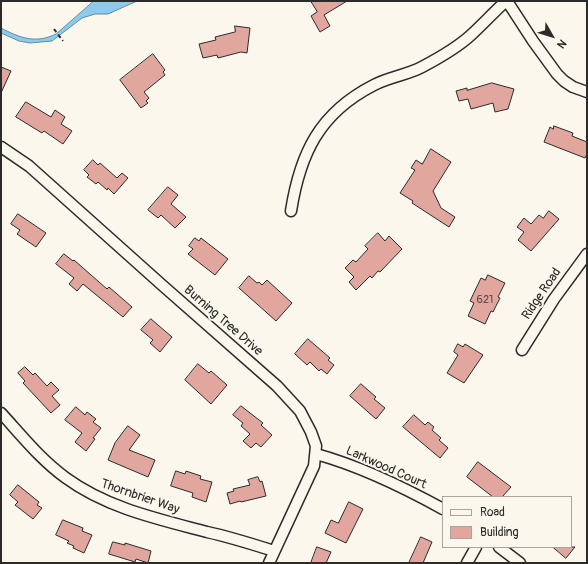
<!DOCTYPE html>
<style>
body{margin:0}
#map{position:relative;width:588px;height:564px;overflow:hidden;background:#fbf7ec;font-family:Pangolin,sans-serif}
canvas{display:block}
.frame{position:absolute;inset:0;border:2px solid #2b2b2b;pointer-events:none}
.legend{position:absolute;left:442px;top:496px;width:130px;height:52px;box-sizing:border-box;background:#fbf7ec;border:1px solid #a8a59f;margin:0;padding:5px 7px;list-style:none;font-size:12px;color:#2b2b2b}
.legend li{display:flex;align-items:center;gap:8px;height:20px}
.legend b{width:20px;border:1px solid #a8a59f}
.north{position:absolute;left:532px;top:16px;width:40px;height:40px;-webkit-text-stroke:3px #fbf7ec;paint-order:stroke;rotate:129deg;font-size:11px;font-weight:700;line-height:16px;text-align:center;color:#2b2b2b}
.north::after{content:'';display:block;margin:auto;width:14px;height:18px;background:#2b2b2b;clip-path:polygon(50% 0,100% 100%,50% 72%,0 100%)}
</style>
<div id="map">
<canvas width="588" height="564"></canvas>
<div class="frame"></div>
<ul class="legend">
<li><b style="height:5px;background:#fbf7ec"></b>Road</li>
<li><b style="height:11px;background:#e1a79e"></b>Building</li>
</ul>
<div class="north">N</div>
</div>
<script>
const context = document.querySelector('canvas').getContext('2d');
context.lineJoin = 'round';
function fillPath(path, color) { context.fillStyle = color; context.fill(path, 'evenodd'); }
function strokePath(path, color, width, dash) { context.strokeStyle = color; context.lineWidth = width; context.lineCap = dash ? 'butt' : 'round'; context.setLineDash(dash || []); context.stroke(path); }
function drawText(font, color, halo, rows, align = 'center') {
  context.font = font + ' Pangolin,sans-serif'; context.lineWidth = 4; context.setLineDash([]); context.textBaseline = 'middle'; context.strokeStyle = halo; context.fillStyle = color; for (const [text, x, y, turn = 0] of rows) {
    context.save(); context.translate(x, y); context.rotate((+turn || 0) * Math.PI / 180); context.textAlign = isNaN(turn) ? turn : align; if (halo) context.strokeText(text, 0, 0); context.fillText(text, 0, 0); context.restore();
  }
}
const water = new Path2D(`
 M94,1h43l-29,13h-13l-13,4 -30,23 -22,2 -11,-2 -18,-8v-5c19,10 35,16 55,6z`);
const building = new Path2D(`
 M311,1h36l-23,14 6,11 -10,6 -9,-16 6,-4z
 M235,26l15,2 -3,25 -6,-1 -23,6 -1,-3 -14,3 -4,-14 17,-4 -1,-3 20,-5z
 M153,54l12,16 -2,2 2,3 -21,17 5,6 -3,3 2,2 -7,5 -21,-28z
 M1,67l10,4 -10,22z
 M492,83l22,6 -6,20 -13,3 -2,-9 -22,6 -3,-10 -9,2 -3,-10 11,-3v2z
 M26,102l25,15 4,-7 10,7 -4,7 11,7 -9,13 -19,-13 -2,2 -26,-16z
 M554,126l19,7 -1,3 15,6v12l-2,4 -41,-16 6,-15 3,2z
 M431,149l20,13 -18,29 8,17 14,9 -6,10 -37,-24 1,-2 -13,-8 15,-23 -4,-2 5,-8 6,4z
 M93,160l5,5 2,-2 17,15 5,-5 6,5 -14,16 -6,-6 -1,2 -9,-8 -2,2 -9,-7 2,-2 -5,-5z
 M168,187l10,8 -7,9 15,13 -11,11 -14,-13 -3,3 -10,-8z
 M549,211l10,8 -28,32 -13,-11 6,-8 -7,-5 7,-9 7,6 8,-9 4,3z
 M18,214l28,19 -10,14 -19,-13 3,-4 -9,-6z
 M378,233l7,8 4,-5 13,13 -22,23 -2,-1 -6,7 -2,-2 -14,14 -7,-8 5,-5 -9,-9 8,-8 3,2 12,-13 -3,-3z
 M195,238l4,3 2,-3 27,21 -13,16 -27,-21 5,-5 -4,-3z
 M64,254l9,7 1,-1 33,29 2,-2 23,20 -9,10 -40,-33 -6,7 -8,-7 5,-6 -18,-14z
 M488,275l17,8 -7,14 2,1 -7,14 -2,-1 -6,13 -17,-8 6,-13 -4,-2 11,-23 4,2z
 M249,276l8,7 2,-1 3,3 5,-5 25,23 -16,18 -37,-33z
 M151,319l21,18 -12,15 -10,-9 3,-3 -12,-10z
 M308,339l22,19 -2,2 6,5 -7,9 -6,-5 -2,2 -9,-9 -3,3 -12,-11z
 M458,344l5,3 2,-3 18,11 -19,28 -17,-10 11,-18 -4,-3z
 M198,364l11,9 2,-2 16,14 -16,19 -26,-24z
 M25,367l8,8 2,-2 12,13 4,-4 8,8 -7,6 8,9 -9,8 -28,-30 2,-2 -7,-8z
 M361,384l15,13 -2,2 11,9 -9,11 -26,-23z
 M241,406l22,17 -2,2 11,10 -11,12 -5,-4 -5,5 -8,-7 7,-7 -9,-8 2,-3 -10,-8z
 M76,407l9,8 2,-3 9,7 -3,3 8,6 -8,10 2,1 -9,12 -11,-9 7,-9 -17,-13z
 M414,415l11,10 3,-3 6,5 -2,3 9,8 -2,2 9,8 -8,10 -37,-31z
 M128,426l12,9 -11,15 26,10 -7,17 -40,-17 7,-17z
 M478,462l33,25 -9,10h-9l-26,-20z
 M176,471l9,3 1,-3 15,5 -1,3 12,3 -6,20 -14,-5 1,-4 -22,-7z
 M258,477l2,5 2,-1 4,15 -25,6 -1,-1 -10,3 -3,-11 7,-2 -1,-2 17,-4 -2,-5z
 M18,485l21,17 -2,3 5,3 -9,11 -18,-14 3,-3 -8,-7z
 M349,502l14,7 -17,34 -21,-10 6,-13 7,3z
 M63,520l20,8 -1,3 10,4 -8,18 -11,-5 1,-2 -7,-3 2,-2 -13,-6z
 M421,537l11,5 -9,21h-14z
 M113,542l12,3v-2l26,8 -3,12 -12,-4 -1,3 -26,-8z
 M317,547l14,5 -5,11h-15z
 M553,547h22l-9,11z`);
const path = new Path2D(`
 M54,29l9,12`);
const minor = new Path2D(`
 M507,1l26,40 24,33 7,7 9,6 14,5
 M1,147l28,19 133,119 115,101 23,25 11,21 5,14 -2,20 -45,97
 M291,211c9,-57 28,-98 83,-126 15,-8 33,-10 48,-18 17,-9 35,-19 49,-32 12,-11 23,-23 35,-34
 M522,350l32,-51 33,-45
 M1,413c21,23 40,47 65,65 41,30 92,41 141,54 23,5 45,12 67,19
 M316,454c44,12 87,33 127,55
 M499,547l21,16
 M467,563l9,-16`);
const numberNames = [
 ["621",485,300]
];
const streetNames = [
 ["Ridge Road",542,294,-56],
 ["Burning Tree Drive",223,321,41],
 ["Larkwood Court",386,468,24],
 ["Thornbrier Way",140,497,19]
];
fillPath(water, '#8ccbec');
strokePath(water, '#658b9f', 1);
fillPath(building, '#e1a79e');
strokePath(building, '#2b2b2b', 1);
strokePath(minor, '#2b2b2b', 13);
strokePath(path, '#2b2b2b', 2, [4, 3]);
strokePath(minor, '#fbf7ec', 10);
drawText('11px', '#584a48', null, numberNames);
drawText('13px', '#2b2b2b', '#fbf7ec', streetNames);
</script>
